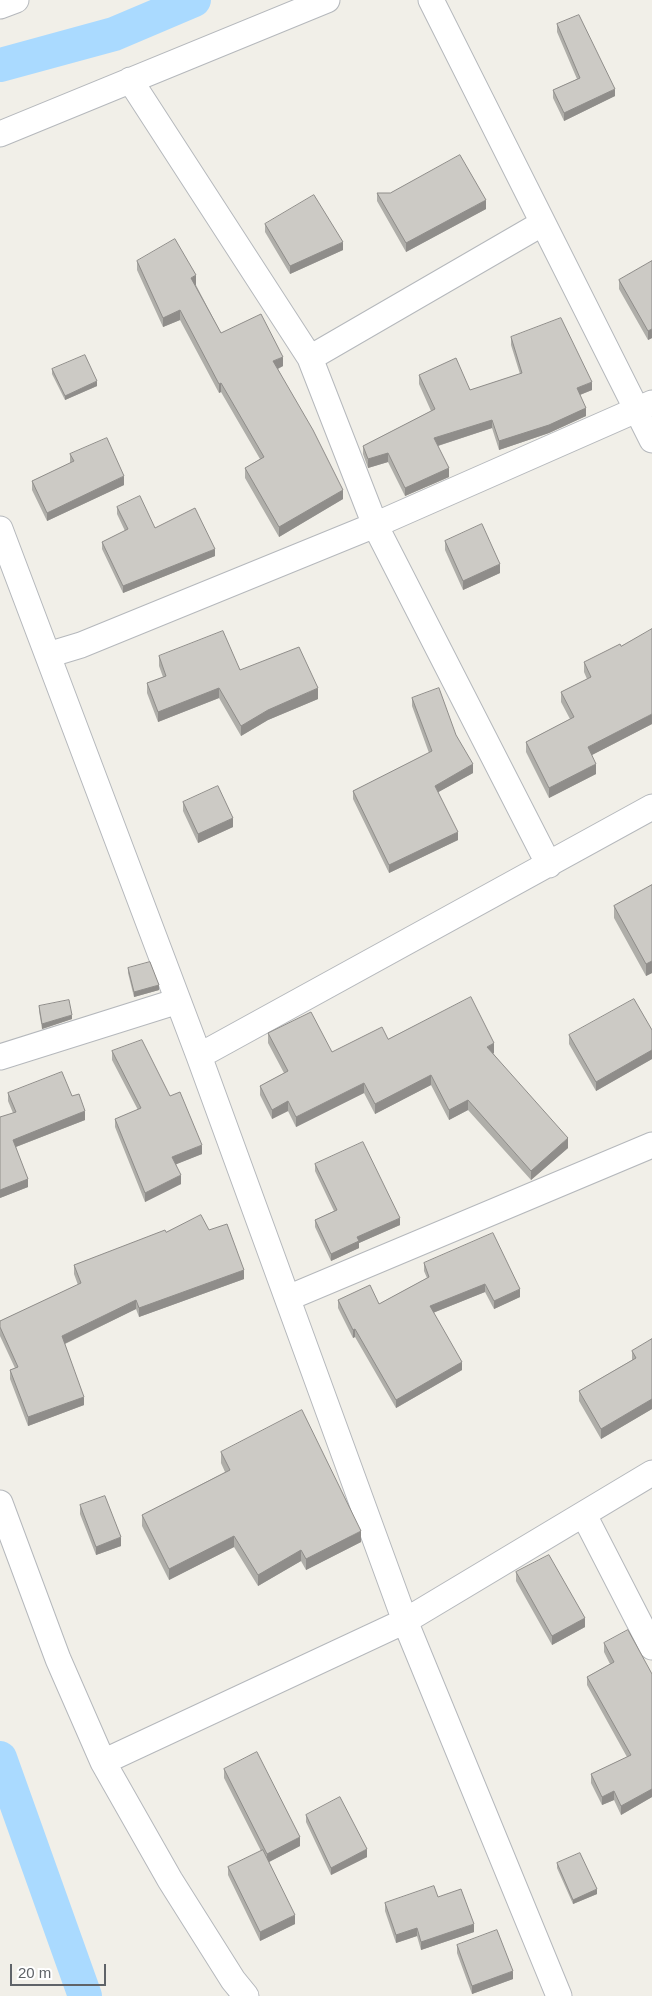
<!DOCTYPE html>
<style>
body{margin:0}
#map{position:relative;width:652px;height:1996px;overflow:hidden;background:#f1efe8;font-family:Helvetica,sans-serif}
canvas{display:block}
.scale{position:absolute;left:10px;top:1964px;width:96px;height:22px;box-sizing:border-box;border:2px solid #5f6368;border-top:0;padding-left:6px;font-size:15px;line-height:18px;white-space:nowrap;color:#5f6368;-webkit-text-stroke:4px #fff;paint-order:stroke}
</style>
<div id="map">
<canvas width="652" height="1996"></canvas>
<div class="scale">20 m</div>
</div>
<script>
const context = document.querySelector('canvas').getContext('2d');
context.lineJoin = 'round';
function strokePath(path, color, width, dash) { context.strokeStyle = color; context.lineWidth = width; context.lineCap = dash ? 'butt' : 'round'; context.setLineDash(dash || []); context.stroke(path); }
function fillPath(path, color) { context.fillStyle = color; context.fill(path, 'evenodd'); }
const canal = new Path2D(`
 M0,65l114,-31 80,-34
 M0,1758l85,238`);
const street = new Path2D(`
 M431,0l221,440
 M0,6l16,-6
 M130,80l180,278 65,167 174,340
 M0,134l327,-134
 M310,358l233,-135
 M0,529l199,527 206,565 154,375
 M48,655l33,-10 294,-120 277,-122
 M199,1056l453,-249
 M0,1057l178,-56
 M288,1298l364,-153
 M0,1503l58,156 45,103 67,118 63,100 13,16
 M584,1515l68,132
 M103,1762l302,-141 247,-148`);
const wall = new Path2D(`
 M557,24l58,72 -51,25 -11,-23v-8l24,-11 -20,-47z
 M377,193l109,16 -80,43 -29,-51z
 M265,224l78,26 -53,24 -25,-42z
 M137,261l59,24 25,48 62,33 -5,3 65,130 -64,38 -34,-59v-10l15,-9 -39,-67 -2,1 -39,-73 -17,7 -26,-57z
 M652,261v77l-4,2 -29,-51v-9z
 M511,337l81,53 -12,5 6,21 -37,17 -50,17 -7,-22 -54,18 11,31 -44,19 -17,-34 -20,6 -5,-14v-8l68,-35 -12,-27v-9l51,15 50,-16 -9,-29z
 M52,369l45,17 -32,14 -13,-26z
 M70,454l54,31 -77,36 -15,-31v-9l38,-18z
 M117,507l38,21 60,28 -92,37 -21,-44v-7l23,-11 -8,-17z
 M445,541l55,32 -37,17 -18,-40z
 M159,656l81,14 78,29 -50,21 -27,16 -22,-38 -61,24 -11,-29v-10l16,-6 -4,-11z
 M584,662l68,62 -60,31 4,19 -47,24 -23,-46v-10l44,-23 -9,-17v-10l26,-13 -3,-7z
 M412,698l44,37 17,38 -35,19 20,48 -69,33 -36,-74v-8l76,-38 -17,-47z
 M183,802l50,25 -35,16 -15,-32z
 M652,885v88l-6,3 -32,-58v-12z
 M128,968l31,22 -25,7 -6,-24z
 M39,1006l33,13 -30,10 -3,-18z
 M652,1030v29l-56,32 -27,-47v-9z
 M268,1033l64,19 56,-13 106,14h-1l75,95 -37,32 -63,-70 -19,10 -18,-35 -56,29 -11,-21 -68,34 -8,-16 -16,8 -12,-24v-9l24,-13 -16,-30z
 M112,1051l90,103 -26,10 5,20 -36,18 -30,-75v-8l23,-9 -26,-50z
 M8,1093l64,3 13,24 -69,27 12,40 -28,11 13,-85 -5,-12z
 M315,1164l85,61 -41,18v5l-28,13 -16,-34v-7l19,-9 -19,-40z
 M209,1230l35,49 -105,38 -3,-8 -71,35 19,61 -56,21 -18,-47v-9l5,-2 -15,-32v-15l78,-36 -4,-11v-9l92,-33z
 M424,1263l96,34 -26,12 -9,-17 -52,21 29,57 -66,38 -41,-71 -2,1 -15,-30v-8l41,4 48,-26 -3,-7z
 M652,1339v70l-51,30 -22,-38v-10l53,-31v-9z
 M221,1452l140,90 -55,28 -5,-9 -43,25 -24,-39 -65,33 -27,-54v-11l83,-43 -4,-9z
 M80,1505l41,41 -25,9 -16,-41z
 M516,1572l69,55 -33,18 -36,-64z
 M604,1643l48,31v123l-31,18 -7,-15 -12,5 -11,-22v-9l36,-17 -40,-72v-8l23,-13 -6,-12z
 M224,1769l76,77 -31,16 26,62 -35,17 -32,-66v-8l33,-16 -37,-73z
 M306,1815l61,42 -36,18 -25,-53z
 M557,1863l40,31 -24,10 -16,-36z
 M438,1897l36,35 -53,18 -4,-14 -21,7 -11,-32v-8z
 M457,1945l56,34 -41,15 -15,-41z`);
const shadedWall = new Path2D(`
 M615,89v7l-51,25v-8z
 M486,200v9l-80,43v-9z
 M343,242v8l-53,24v-8z
 M196,275v10l-5,3v-10z
 M180,310v10l-17,7v-9z
 M652,329v9l-4,2v-9z
 M283,357v9l-10,5v-10z
 M97,381v5l-32,14v-4z
 M592,382v8l-15,6v-8z
 M221,383v9l-2,1v-9z
 M586,408v8l-37,17 -50,17v-9z
 M492,420v8l-58,19v-9z
 M388,453v9l-20,6v-9z
 M449,468v9l-44,19v-8z
 M124,476v9l-77,36v-8z
 M343,490v9l-64,38v-10z
 M215,549v7l-92,37v-7z
 M500,564v9l-37,17v-9z
 M219,688v10l-61,24v-10z
 M318,688v11l-50,21 -27,16v-10l27,-16z
 M652,714v10l-64,33v-10z
 M473,764v9l-38,21v-8z
 M596,764v10l-47,24v-10z
 M233,818v9l-35,16v-9z
 M458,832v8l-69,33v-8z
 M652,961v12l-6,3v-12z
 M159,985v5l-25,7v-5z
 M72,1015v4l-30,10v-5z
 M494,1043v10l-7,4v-10z
 M652,1050v9l-56,32v-9z
 M431,1075v10l-56,29v-10z
 M364,1083v10l-68,34v-10z
 M468,1100v10l-19,10v-10z
 M288,1101v10l-16,8v-9z
 M85,1111v9l-72,28v-8z
 M568,1138v10l-37,32v-9z
 M202,1145v9l-30,12v-9z
 M181,1175v9l-36,18v-9z
 M28,1179v8l-28,11v-8z
 M400,1218v7l-41,18v5l-28,13v-7l26,-17z
 M244,1270v9l-105,38v-9z
 M485,1284v8l-55,22v-8z
 M520,1289v8l-26,12v-8z
 M136,1300v9l-74,36v-9z
 M355,1329v8l-2,1v-8z
 M462,1362v8l-66,38v-8z
 M84,1397v8l-56,21v-9z
 M652,1399v10l-51,30v-10z
 M361,1531v11l-55,28v-11z
 M234,1536v11l-65,33v-11z
 M121,1537v9l-25,9v-8z
 M301,1550v11l-43,25v-11z
 M585,1618v9l-33,18v-9z
 M652,1789v8l-31,18v-9z
 M614,1791v9l-12,5v-8z
 M300,1837v9l-33,17v-9z
 M367,1849v8l-36,18v-7z
 M597,1889v5l-24,10v-4z
 M295,1915v9l-35,17v-9z
 M474,1924v8l-53,18v-8z
 M417,1928v8l-21,7v-8z
 M513,1971v8l-41,15v-8z`);
const building = new Path2D(`
 M579,15l36,74 -51,24 -11,-23 27,-12 -23,-54z
 M460,155l26,45 -80,43 -29,-50h13z
 M314,195l29,47 -53,24 -25,-42z
 M175,239l21,36 -5,3 30,55 40,-19 22,43 -10,4 40,69 30,60 -64,37 -34,-59 19,-11 -43,-74 -2,1 -39,-74 -17,8 -26,-57z
 M652,261v68l-4,2 -29,-51z
 M561,318l31,64 -15,6 9,20 -37,17 -50,16 -7,-21 -58,18 15,30 -44,20 -17,-35 -20,6 -5,-13 72,-37 -16,-34 37,-17 14,32 52,-17 -11,-36z
 M85,355l12,26 -32,15 -13,-27z
 M107,438l17,38 -77,37 -15,-32 42,-20 -4,-7z
 M140,496l15,32 40,-20 20,41 -92,37 -21,-44 26,-13 -11,-22z
 M482,524l18,40 -37,17 -18,-40z
 M652,629v85l-64,33 8,17 -47,24 -23,-46 48,-25 -13,-25 30,-15 -7,-15 36,-18 1,2z
 M223,631l17,39 59,-23 19,41 -50,22 -27,16 -22,-38 -61,24 -11,-29 19,-7 -7,-20z
 M439,688l17,47 17,29 -38,22 23,46 -69,33 -36,-74 79,-40 -20,-53z
 M218,786l15,32 -35,16 -15,-32z
 M652,885v76l-6,3 -32,-58z
 M150,962l9,23 -25,7 -6,-24z
 M471,997l23,46 -7,4 81,91 -37,33 -63,-71 -19,10 -18,-35 -56,29 -11,-21 -68,34 -8,-16 -16,9 -12,-24 28,-15 -20,-38 43,-21 21,40 50,-25 6,12z
 M634,999l18,31v20l-56,32 -27,-47z
 M69,1000l3,15 -30,9 -3,-18z
 M142,1040l28,56 10,-4 22,53 -30,12 9,18 -36,18 -30,-74 26,-11 -29,-57z
 M62,1072l10,24 7,-2 6,17 -72,29 15,39 -28,11v-73l16,-5 -8,-19z
 M363,1142l37,76 -43,19 2,4 -28,13 -16,-34 22,-10 -22,-46z
 M201,1215l8,15 18,-6 17,46 -105,38 -3,-8 -74,36 22,61 -56,20 -18,-47 8,-3 -18,-40v-6l81,-38 -7,-18 91,-35 1,2z
 M493,1233l27,56 -26,12 -9,-17 -55,22 32,56 -66,38 -41,-71 -2,1 -15,-30 32,-15 9,19 50,-27 -5,-14z
 M652,1339v60l-51,30 -22,-38 57,-33 -4,-7z
 M302,1410l59,121 -55,28 -5,-9 -43,25 -24,-39 -65,33 -27,-54 88,-45 -9,-18z
 M105,1496l16,41 -25,10 -16,-42z
 M549,1555l36,63 -33,18 -36,-64z
 M628,1630l24,44v115l-31,17 -7,-15 -12,6 -11,-23 40,-19 -44,-78 27,-15 -10,-19z
 M257,1752l43,85 -33,17 -43,-85z
 M340,1797l27,52 -36,19 -25,-53z
 M263,1850l32,65 -35,17 -32,-65z
 M580,1853l17,36 -24,11 -16,-37z
 M434,1886l4,11 23,-8 13,35 -53,18 -4,-14 -21,7 -11,-32z
 M497,1930l16,41 -41,15 -15,-41z`);
strokePath(canal, '#aadaff', 34);
strokePath(street, '#b5b8bc', 27);
strokePath(street, '#fff', 25);
fillPath(wall, '#afaea9');
fillPath(shadedWall, '#8f8d8a');
fillPath(building, '#cccac5');
strokePath(building, '#8f8d8a', 1);
</script>
